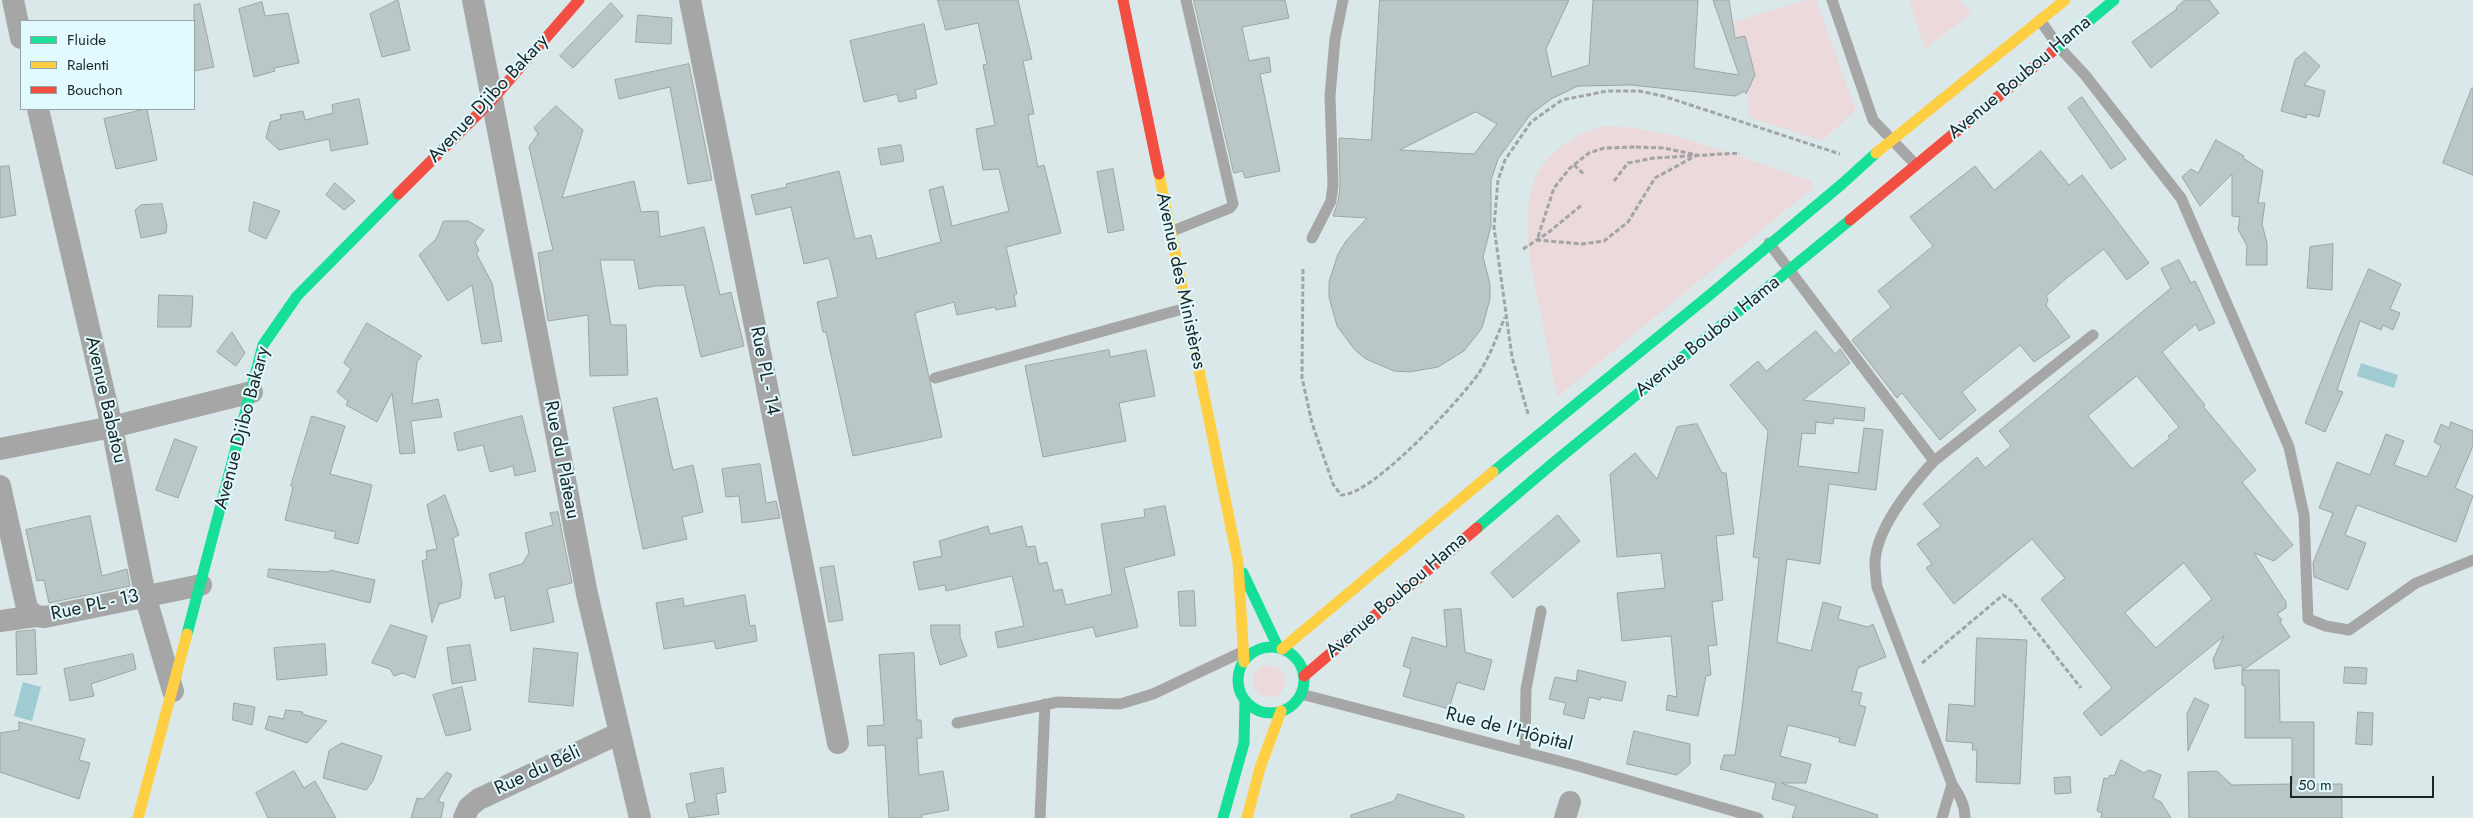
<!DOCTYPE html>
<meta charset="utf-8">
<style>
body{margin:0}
#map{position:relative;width:2473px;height:818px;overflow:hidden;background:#dae8ea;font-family:Jost,sans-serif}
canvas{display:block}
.legend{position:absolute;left:20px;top:20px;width:175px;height:90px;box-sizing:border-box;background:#e1fafd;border:1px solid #93a5a8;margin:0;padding:6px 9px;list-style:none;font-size:15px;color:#1d2628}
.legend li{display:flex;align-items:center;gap:10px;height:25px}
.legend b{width:25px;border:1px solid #93a5a8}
.scale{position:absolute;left:2290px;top:776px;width:144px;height:22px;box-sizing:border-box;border:2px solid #1d2628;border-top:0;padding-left:6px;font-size:15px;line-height:18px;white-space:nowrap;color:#1d2628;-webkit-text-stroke:4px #e1fafd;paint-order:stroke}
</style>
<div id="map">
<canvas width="2473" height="818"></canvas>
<ul class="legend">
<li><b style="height:6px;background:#16e098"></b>Fluide</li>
<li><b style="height:6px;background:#ffcf43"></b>Ralenti</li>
<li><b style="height:6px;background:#f24e42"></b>Bouchon</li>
</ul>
<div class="scale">50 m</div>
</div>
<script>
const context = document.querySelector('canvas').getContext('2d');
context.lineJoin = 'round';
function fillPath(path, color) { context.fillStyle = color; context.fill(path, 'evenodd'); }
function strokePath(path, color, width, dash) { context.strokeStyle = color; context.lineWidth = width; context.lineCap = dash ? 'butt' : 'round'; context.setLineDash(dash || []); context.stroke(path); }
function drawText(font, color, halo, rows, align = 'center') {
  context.font = font + ' Jost,sans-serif'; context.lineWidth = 4; context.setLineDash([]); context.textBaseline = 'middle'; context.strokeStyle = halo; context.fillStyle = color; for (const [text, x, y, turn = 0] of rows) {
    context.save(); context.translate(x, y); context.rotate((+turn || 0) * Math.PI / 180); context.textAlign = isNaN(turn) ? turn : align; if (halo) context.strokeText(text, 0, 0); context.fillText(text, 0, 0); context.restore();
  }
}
const green = new Path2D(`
 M1805,0h11l40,110 -34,31 -73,-24 -1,-27 7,-15 -10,-39 -9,1 -3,-15z
 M1909,0h52l10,13 -46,36z
 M1602,126c69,0 144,34 209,55l2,7 -256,209c-5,-26 -10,-53 -15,-79 -9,-43 -23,-91 -8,-136 9,-28 41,-48 68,-56z
 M1253 681a16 16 0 1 1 32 0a16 16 0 1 1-32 0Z`);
const water = new Path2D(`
 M2361,363l37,12 -4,13 -37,-12z
 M23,682l18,5 -9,34 -18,-5z`);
const building = new Path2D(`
 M398,0l12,50 -28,7 -12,-43z
 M938,0h80l14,59 -9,2 11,53 -6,1 10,52 6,-2 17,68 -55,14 11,47 -3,1 2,11 -20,4 -1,-3 -38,8 -3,-13 -39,11 27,124 -89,19 -27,-124h-3l-6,-30 21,-5 -9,-39 -25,6 -13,-57 -35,8 -5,-20 36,-8 -1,-3 53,-13 16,68 16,-4 6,24 64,-17 -12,-52 14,-4 9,40 57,-15 -10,-42 -16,1 -7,-41 19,-4 -12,-60 4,-1 -9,-41 -32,7z
 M1194,0h91l4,18 -47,9 7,34 20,-4 2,15 -11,2 20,97 -35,7 -2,-7 -9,2z
 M1380,0h189l-23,49 6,28 37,-12 4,-65h105l-4,68 45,7 -26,-75h16l6,38 10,-2 10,39 -9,19 -1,-3 -10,5 -104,-11 -53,1 -27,13 -21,16 -32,44 -7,21v46l-8,31 7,27v15l-8,29 -18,23 -26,16 -29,5 -15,-1 -28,-12 -11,-9 -18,-24 -8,-29v-15l9,-28 8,-13 21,-23 -34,-2 5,-14 2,-16 -1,-48 32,2zM1476,112l21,12 -23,30 -74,-4z
 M2185,0h24l10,13 -68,55 -19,-26 45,-33 -1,-1z
 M262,2l3,14 23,-3 11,50 -25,5 1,3 -21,6 -15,-68z
 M611,3l12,13 -50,52 -13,-12z
 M200,4l14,63 -20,4v-66z
 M638,15l34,3 -1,26 -35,-2z
 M924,24l13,60 -22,6 2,8 -18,4 -2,-8 -33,8 -14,-61z
 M2305,52l15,14 -16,19 21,6 -6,26 -12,-3 -1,4 -25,-7 14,-51z
 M689,64l23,116 -24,4 -18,-97 -51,12 -4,-19z
 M2472,88h1v87l-30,-12z
 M2082,97l44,62 -15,10 -43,-61z
 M359,99l9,45 -37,7 -2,-12 -50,11 -13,-12 4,-16 11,-3 -1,-4 23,-4 2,9 28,-7 -1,-8z
 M556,106l27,24 -21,68 72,-17 7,31 17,-1 2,26 44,-10 16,68 11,-3 13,54 -43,11 -17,-72 -29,1 -16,3 -5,-29h-34l11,65h15l2,50 -38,1 -2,-61 -40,6 -10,-68 15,-3 -24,-103 9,-13 -4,-6z
 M147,109l10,51 -41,9 -12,-50z
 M2216,140l28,16 -1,2 20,13 -5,32h7l-3,21 5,19v22h-21l1,-19 -9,-17 2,-12 -8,-1v-42l-32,32 -18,-29 9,-8 7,4z
 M901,145l3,16 -23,4 -3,-16z
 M2041,151l28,34 13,-10 67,88 -22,17 -23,-31 -36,28 -22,19 2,4 -2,5 24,32 -36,25 -14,-17 -58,47 14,18 -36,30 -38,-47 -5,5 -45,-58 39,-33 -13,-16 55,-45 -23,-29 65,-51 19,24z
 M9,166l7,49 -16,3v-51z
 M1113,169l11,61 -16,3 -11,-61z
 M335,183l20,18 -11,9 -18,-15z
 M254,202l26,9 -14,28 -17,-8z
 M162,204l5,22 -1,7 -25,5 -6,-28 6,-5z
 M444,221h24l16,9 -9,12 4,9 -3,2 16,30 10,58 -20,3 -10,-59 -24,16 -29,-46 17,-16z
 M2333,244l-1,46 -25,-2 3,-41z
 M2179,260l12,23 4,-2 20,42 -16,8 -3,-7 -34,28 43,53 -2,1 53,64 -14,12 51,63 -19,16 -20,-8 32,49v6l-9,6 5,6 -2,2 10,15 -47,33h36l1,52h34v62h28v34h-153l-1,-46 29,-1 15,14 60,-1v-46h-47v-52l-3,-1v-20l-27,4 -2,-10 11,-23 -123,100 -18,-23 29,-25 -71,-89 24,-21 -33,-39 -78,65 -28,-36 6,-4 -15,-20 24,-18 -18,-22 54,-47 8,11 26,-22 -12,-15 172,-143 -10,-19zM2137,376l42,51 -11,9 2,2 -38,31 -44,-53zM2184,563l28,36 -56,49 -31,-35z
 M2369,269l32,15 -11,25 10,4 -7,17 -10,-5 -2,5 -21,-9 -23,69 6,2 -18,40 -20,-9 35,-89z
 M159,295l34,1 -2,31h-33z
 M367,323l55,33 -5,6 -5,42 26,-5 4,18 -31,4 4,32 -15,1 -8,-61 -15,29 -31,-17 2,-4 -11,-9 14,-23 -7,-6z
 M1816,331l19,23 5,-5 10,14 -47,37 62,8 -1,13 -30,-3 -1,6 -17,-2 -1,12 -13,-1 -4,33 60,7 6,-45 19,2 -7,60 -47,-6 -9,80 -33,-5 -10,83 34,9 12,-49 18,5 -3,12 30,8 5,-3 13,33 -28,11 -6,23 10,2 -3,12 7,2 -11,39 -16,-4 1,-4 -52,-13 -8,31 31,8 -5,19h-25l97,32 -1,3h-85l4,-12 -24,-7 4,-16 -56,-14 4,-14h11l7,-46 17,-151 -6,-1 15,-126 -38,-46 28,-24 8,10z
 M232,332l13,21 -9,13 -19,-14z
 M1109,350l1,7 36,-7 9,46 -36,7 7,38 -83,16 -18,-91z
 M657,398l16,72 20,-5 10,47 -21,5 5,22 -44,10 -30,-141z
 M312,416l33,10 -15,48 42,11 -14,59 -24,-6 2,-6 -51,-12 8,-33 -2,-1z
 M522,416l14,55 -21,5 -2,-10 -23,6 -7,-27 -25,6 -4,-18z
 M2451,422l22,9v15l-18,42 18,8 -17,46 -99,-37 -12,30 21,8 -18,47 -34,-13 -1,-14 20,-50 -14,-5 18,-46 33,13 16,-41 18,7 -10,24 33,12 14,-31 -7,-4 7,-18 8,4z
 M1697,424l25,49h4l8,61 -18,2 7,64 -11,2 5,43 -9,1 3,29 -5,1 -8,40 -32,-6 2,-15 9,2 -6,-61 -49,5 -5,-48 48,-5 -4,-35 -44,4 -7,-83 25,-21 22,26 20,-52z
 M175,439l22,8 -19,51 -22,-8z
 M760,464l6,39 10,-2 4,17 -38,5 -3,-27 -13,1 -4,-28z
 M445,495l14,40 -6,3 9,45 -2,15 -20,6v-2l-8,21 -10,-62 5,-2 -1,-8 11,-2 -10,-44z
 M1165,506l10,49 -51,13 14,59 -42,10 -3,-10 -95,21 -3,-16 29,-6 -12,-50 -66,15 -1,-6 -26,5 -6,-28 29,-6 -3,-15 49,-15 2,8 32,-8 5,21 8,-1 4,18 8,-2 7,29 8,-2 4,16 46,-11 -11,-70 44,-7 -1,-7z
 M558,512l14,71 -25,6 7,33 -43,9 -7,-35 -9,3 -6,-25 33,-10 7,-11 -4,-20 28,-8 -3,-12z
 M1558,515l22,26 -67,57 -22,-25z
 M90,516l12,60 25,-7 3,17 -81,17 -5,-23 -7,1 -11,-51z
 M834,566l9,54 -14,2 -9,-54z
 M269,569l60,3 1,-2 45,10 -5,23 -102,-26z
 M1194,591l2,35h-16l-2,-34z
 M745,595l5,31 5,-1 2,16 -41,8 -2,-8 -50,8 -8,-46 27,-5 1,8z
 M1461,609l4,43 27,8 -8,30 -27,-8 -8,27 -46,-13 8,-27 -8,-3 9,-29 35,10 -3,-37z
 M391,625l36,11 -12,42 -12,-5 -9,3 -4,-7 -18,-6z
 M931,625h29v12l7,19 -27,9 -9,-31z
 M35,630l2,44 -20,1 -1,-43z
 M1977,638l50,2 -7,144 -44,-2 1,-32h-5l1,-7 -27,-2 3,-37 25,2z
 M325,644l2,31 -50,5 -3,-32z
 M470,645l6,35 -24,4 -5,-36z
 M534,648l44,5 -5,53 -44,-4z
 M914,653l3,67h4l1,18h-5l2,37 24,-4 6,39 -27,5v3h-33l-4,-73 -17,1 -1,-20 17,-1 -5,-70z
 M133,654l3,15 -45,15 3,12 -24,5 -6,-32z
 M2345,667l22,1 -1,16 -22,-1z
 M1578,670l48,12 -4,19 -21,-4 -1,3 -11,-3 -5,22 -21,-5 3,-11 -17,-4 6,-22 21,4z
 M462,687l9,43 -25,6 -13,-41z
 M2195,698l14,7 -21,46 -1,-37z
 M234,703l21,4 -3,18 -19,-5z
 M286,710l17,2 -1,2 25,7 -20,22 -42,-14 4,-13 14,3z
 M2358,712l15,1 -1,32 -16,-1z
 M19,722l66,17 -6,21 11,3 -11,36 -79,-27v-39l19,-3z
 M1634,731l56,13v20l-13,11 -50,-11z
 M342,743l40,13 -9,25 -7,9 -43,-12 6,-27z
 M2121,760l23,13 5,-3 12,5 -8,23 8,4 10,16h-70l1,-5 -5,-2 7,-33 4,1 2,-4 4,1z
 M723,768l3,24 -10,2 3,20 -30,4 -3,-14 9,-2 -5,-28z
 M294,771l10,17 11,-7 21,37h-68l-12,-25z
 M447,772l5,3 -14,26 6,2 -3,15h-30l6,-20 6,1z
 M2070,777l1,16 -16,1 -1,-16z
 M1398,794l66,21v3h-113v-3l43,-14z`);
const path = new Path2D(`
 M1636,147l28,1 33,7 -42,23 -27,44 -24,19 -22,3 -45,-4 17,-52 16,-20 19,-15 15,-5z
 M1574,165l11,10
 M1614,181l14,-18 26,-5 86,-5
 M1523,249l26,-17 34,-28
 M1303,269l-1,109 10,45 21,61 8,11c31,1 119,-95 138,-122 11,-17 18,-37 26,-56
 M1528,414l-16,-57 -18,-130 4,-47 7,-20 26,-38 31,-22 45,-9h32l24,5 177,58
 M1922,663l81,-68 10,7 68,86`);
const lane = new Path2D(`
 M1832,0l41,120 43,45
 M2040,20l18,26 27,29 96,123 108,249 15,68 4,104 18,7 23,4 67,-47 57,-23
 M1170,232l60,-24 3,-4 -47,-204
 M1312,238l19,-37 2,-16 -3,-89 5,-57 8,-39
 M1769,243l165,218
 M935,378l251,-70
 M1301,694l277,72 180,52
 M957,723l101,-21 62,2 33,-10 89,-42
 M1525,752l1,-63 15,-78
 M1040,818l5,-114
 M1942,818l10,-34
 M1965,818c0,-14 -6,-23 -13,-34l-75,-197c-1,-8 -2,-16 -2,-24 1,-35 36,-77 59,-102l159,-126`);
const street = new Path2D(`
 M13,0l8,38
 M473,0l114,594 53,224
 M690,0l148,743
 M38,109l74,318 33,168 28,96
 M0,449l112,-22 140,-35
 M0,486l27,122 8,8 10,1 156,-32
 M0,621l35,-5
 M464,818l5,-11 10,-8 141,-66
 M1565,818l5,-16`);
const fast = new Path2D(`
 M2053,51l61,-51
 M1493,472l219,-179 130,-109 34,-31
 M1477,528l75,-64 298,-244
 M1243,573l35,74
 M187,634l76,-289 34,-49 101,-102
 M1238 680a33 33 0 1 1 66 0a33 33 0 1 1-66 0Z
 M1223,818l21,-75 1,-43`);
const slow = new Path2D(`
 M1876,153l189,-153
 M1159,174l79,388 6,100
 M1282,649l211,-177
 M138,818l49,-184
 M1247,818l13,-50 21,-57`);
const jam = new Path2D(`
 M1123,0l36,174
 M398,194l93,-93 88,-101
 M1850,220l203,-169
 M1304,676l173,-148`);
const streetNames = [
 ["Avenue Boubou Hama",2020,78,-40],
 ["Avenue Djibo Bakary",489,99,-47],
 ["Avenue des Ministères",1180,281,78],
 ["Avenue Boubou Hama",1708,337,-39],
 ["Rue PL - 14",764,371,79],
 ["Avenue Babatou",105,400,77],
 ["Avenue Djibo Bakary",243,428,-75],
 ["Rue du Plateau",561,460,79],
 ["Avenue Boubou Hama",1397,596,-41],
 ["Rue PL - 13",95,606,-12],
 ["Rue de l'Hôpital",1509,730,14],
 ["Rue du Béli",538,771,-25]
];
fillPath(green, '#ecd9db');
fillPath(water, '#a1cbd2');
fillPath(building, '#bbc6c7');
strokePath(building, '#9ba5a6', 1);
strokePath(path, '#a2a4a5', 3, [5, 2.5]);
strokePath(lane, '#a7a6a7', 11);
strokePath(street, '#a7a6a7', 22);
strokePath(fast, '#16e098', 11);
strokePath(slow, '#ffcf43', 11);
strokePath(jam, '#f24e42', 11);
drawText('19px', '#1d2628', '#e1fafd', streetNames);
</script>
